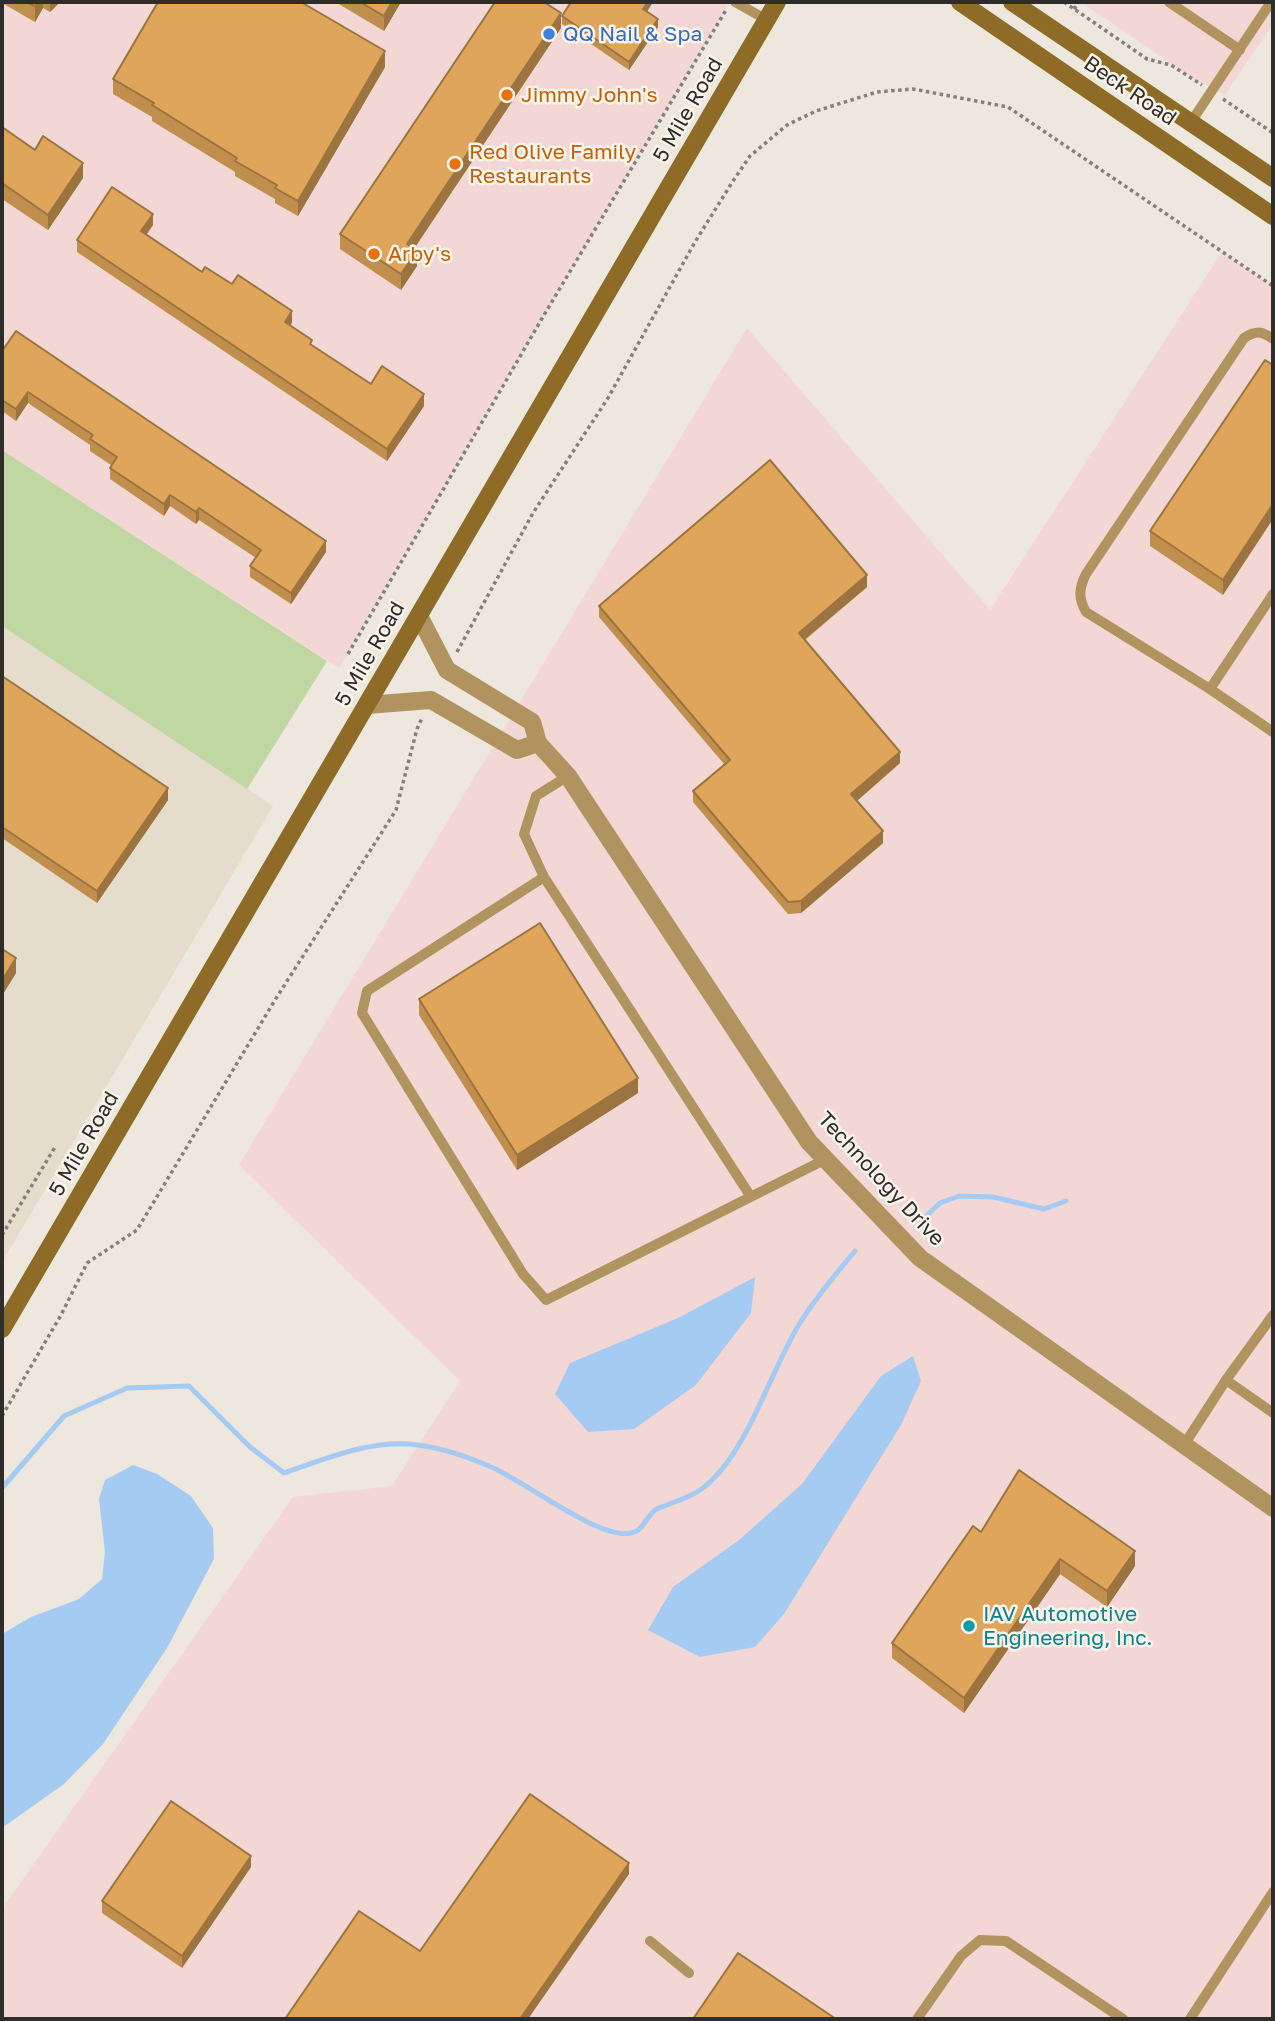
<!DOCTYPE html>
<style>
body{margin:0}
#map{position:relative;width:1275px;height:2021px;overflow:hidden;background:#ede7dd;font-family:"Golos Text",sans-serif}
canvas{display:block}
.frame{position:absolute;inset:0;border:4px solid #2f2d29;pointer-events:none}
</style>
<div id="map">
<canvas width="1275" height="2021"></canvas>
<div class="frame"></div>
</div>
<script>
const context = document.querySelector('canvas').getContext('2d');
context.lineJoin = 'round';
function fillPath(path, color) { context.fillStyle = color; context.fill(path, 'evenodd'); }
function strokePath(path, color, width, dash) { context.strokeStyle = color; context.lineWidth = width; context.lineCap = dash ? 'butt' : 'round'; context.setLineDash(dash || []); context.stroke(path); }
function drawText(font, color, halo, rows, align = 'center') {
  context.font = font + ' "Golos Text",sans-serif'; context.lineWidth = 5; context.setLineDash([]); context.textBaseline = 'middle'; context.strokeStyle = halo; context.fillStyle = color; for (const [text, x, y, turn = 0] of rows) {
    context.save(); context.translate(x, y); context.rotate((+turn || 0) * Math.PI / 180); context.textAlign = isNaN(turn) ? turn : align; if (halo) context.strokeText(text, 0, 0); context.fillText(text, 0, 0); context.restore();
  }
}
const commercial = new Path2D(`
 M2,2h728l-186,313 -205,353 -337,-218z
 M1081,2h192v22l-48,71 -31,-16z
 M1222,252l51,35v1732h-1271v-110l291,-412 99,-11 68,-105 -221,-216 508,-837 243,282z`);
const built = new Path2D(`
 M2,626l271,180 -271,456z`);
const green = new Path2D(`
 M2,450l325,211 -80,128 -245,-163z`);
const water = new Path2D(`
 M755,1277l-4,36 -55,72 -62,44 -46,3 -33,-38 15,-31 108,-45z
 M913,1356l8,25 -20,44 -117,189 -29,33 -55,10 -52,-27 25,-43 66,-47 63,-56 79,-108z
 M133,1465l24,9 34,22 22,32 1,31 -47,89 -64,96 -39,40 -62,44v-194l29,-17 48,-18 23,-20 3,-27 -6,-53 6,-19z`);
const stream = new Path2D(`
 M925,1217l15,-14 19,-7 34,1 51,12 22,-8
 M2,1488l62,-72 63,-28 62,-2 61,61 34,26c41,-14 90,-35 134,-28 23,3 50,12 71,21 33,13 109,74 142,67 13,-2 15,-18 26,-24 18,-8 37,-12 52,-26 42,-39 61,-112 91,-160 16,-26 36,-49 55,-72`);
const path = new Path2D(`
 M1064,2l83,57 24,6 31,20
 M1074,9l5,-7
 M1223,99l50,34
 M457,652l76,-139 75,-115 87,-156 38,-61 17,-25 37,-31 29,-14 61,-19 36,-3 95,18 265,179
 M348,654l196,-339 182,-305
 M2,1235l53,-88
 M2,1416l59,-101 26,-52 50,-33 138,-230 121,-190 21,-81 5,-11`);
const lane = new Path2D(`
 M735,2l32,18
 M1169,2l71,48
 M1191,122l80,-120
 M1273,339c-11,-8 -17,-9 -29,-1l-158,236c-7,14 -8,24 0,38l124,77 63,-95
 M1210,689l63,43
 M568,776l-32,20 -12,38 20,43 -177,114 -5,22 161,261 23,26 280,-141
 M544,877l207,320
 M1226,1380l47,33
 M1184,1445l42,-65 47,-65
 M650,1941l39,32
 M917,2019l44,-63 19,-16 26,1 117,78
 M1190,2019l83,-127`);
const street = new Path2D(`
 M367,705l64,-5 86,50 21,-7 -6,-21 -85,-52 -28,-54
 M538,743l30,33 241,366 111,116 353,250`);
const secondary = new Path2D(`
 M960,2l313,214
 M1012,2l261,176
 M2,1329l775,-1327`);
const wall = new Path2D(`
 M2,2h58l-10,10 -7,-4 -8,14 -33,-19z
 M337,2h64l-17,29 -47,-28z
 M653,2l-6,10 11,15 -29,43 -67,-46v-8z
 M561,28l-147,221 3,17 -16,24 -61,-41v-15z
 M385,67l-87,149 -23,-13v-4l-40,-23v-4l-83,-51v-4l-39,-23v-15z
 M2,127l33,23 48,28 -35,52 -46,-31z
 M153,225l-7,10 56,37 30,12 60,38 -1,3 21,20 59,39 53,22 -37,55 -310,-209v-12z
 M2,351l324,201 -35,52 -41,-27v-11l6,-8 -57,-38 -3,4 -26,-18 -6,10 -54,-37v-11l1,-3 -21,-14v-6l-62,-42 -12,18 -14,-10z
 M1273,365l-50,230 -73,-49v-15z
 M867,587l-62,53 95,123 -43,38 26,42 -82,70 -13,1 -95,-112v-11l31,-27 -125,-147v-11z
 M2,676l166,124 -71,103 -95,-65z
 M2,949l14,24 -13,21h-1z
 M419,999l219,94 -121,77 -98,-155z
 M981,1532l154,34 -28,41 -47,-33 -96,139 -72,-55v-15z
 M251,1867l-69,101 -80,-55v-12z`);
const shadedWall = new Path2D(`
 M38,2h5v6l-8,14v-16z
 M50,2h10l-10,10z
 M392,2h9l-17,29v-15z
 M648,2h5l-10,15v-8z
 M561,13v15l-154,231v-15z
 M658,19v8l-29,43v-8z
 M385,51v16l-87,149v-15z
 M83,163v15l-35,52v-15z
 M153,214v11l-12,17v-11z
 M417,251v15l-16,24v-16z
 M292,311v11l-7,11v-11z
 M28,392v11l-12,18v-12z
 M424,394v12l-37,55v-12z
 M170,495v11l-6,10v-12z
 M1273,504v15l-50,76v-15z
 M199,508v12l-3,4v-12z
 M326,541v11l-35,52v-11z
 M867,575v12l-68,57v-11z
 M900,752v11l-49,43v-12z
 M168,788v12l-71,103v-12z
 M883,831v12l-82,70v-12z
 M16,958v15l-13,21v-15z
 M638,1078v15l-121,77v-15z
 M1135,1551v15l-28,41v-16z
 M1060,1559v15l-96,139v-15z
 M251,1856v11l-69,101v-12z
 M629,1863v11l-101,145h-8z`);
const building = new Path2D(`
 M26,2h12l-3,4z
 M158,2h143l84,49 -87,150 -23,-13 2,-3 -42,-24 2,-3 -85,-53 2,-2 -41,-24z
 M360,2h32l-8,14z
 M495,2h49l17,11 -154,231 10,7 -16,23 -61,-40z
 M571,2h77l-5,7 15,10 -29,43 -67,-46z
 M2,127l33,23 8,-14 40,27 -35,52 -46,-32z
 M112,187l41,27 -12,17 61,41 3,-5 27,17 6,-9 54,36 -7,11 27,18 -2,4 61,40 11,-18 42,28 -37,55 -310,-209z
 M16,331l310,210 -35,52 -41,-27 11,-16 -62,-42 -3,4 -26,-17 -6,9 -54,-36 7,-11 -27,-18 3,-4 -65,-43 -12,17 -14,-9v-49z
 M1265,360l8,5v139l-50,76 -73,-49z
 M770,460l97,115 -68,58 101,119 -49,42 32,37 -82,70 -13,1 -95,-111 37,-31 -131,-154z
 M2,676l166,112 -71,103 -95,-64z
 M540,923l98,155 -121,77 -98,-156z
 M2,949l14,9 -13,21h-1z
 M1019,1470l116,81 -28,40 -47,-32 -96,139 -72,-55 81,-117 8,6z
 M530,1794l99,69 -109,156h-235l74,-108 61,40z
 M171,1801l80,55 -69,100 -80,-55z
 M738,1953l98,66h-143z`);
const markers = [
 [549,34,7,"#3f7fe0"],
 [507,95,7,"#e8710a"],
 [455,164,7,"#e8710a"],
 [374,254,7,"#e8710a"],
 [969,1626,7,"#0f9aa8"]
];
const shopNames = [
 ["QQ Nail & Spa",563,34]
];
const streetNames = [
 ["Beck Road",1130,91,34],
 ["5 Mile Road",688,110,-60],
 ["5 Mile Road",370,654,-60],
 ["5 Mile Road",84,1144,-60],
 ["Technology Drive",881,1179,47]
];
const foodNames = [
 ["Jimmy John's",521,95],
 ["Red Olive Family",469,152],
 ["Restaurants",469,176],
 ["Arby's",388,254]
];
const cultureNames = [
 ["IAV Automotive",983,1614],
 ["Engineering, Inc.",983,1638]
];
fillPath(commercial, '#f2d7d5');
fillPath(built, '#e5dccc');
fillPath(green, '#c0d6a3');
fillPath(water, '#a6cbf3');
strokePath(stream, '#a6cbf3', 5);
strokePath(path, '#85817a', 3.5, [3.5, 3.5]);
strokePath(lane, '#b1935f', 10);
strokePath(street, '#b1935f', 18);
strokePath(secondary, '#8e6c27', 18);
fillPath(wall, '#c08e4d');
fillPath(shadedWall, '#9c743f');
fillPath(building, '#dfa55a');
strokePath(building, '#9c743f', 2);
for (const [x, y, r, color] of markers) { const dot = new Path2D(); dot.arc(x, y, r, 0, 2 * Math.PI); context.fillStyle = color; context.fill(dot); strokePath(dot, '#faf5eb', 2.5); }
drawText('21px', '#366cbe', '#faf5eb', shopNames, 'left');
drawText('21px', '#2f2d29', '#faf5eb', streetNames);
drawText('21px', '#c56008', '#faf5eb', foodNames, 'left');
drawText('21px', '#0d838f', '#faf5eb', cultureNames, 'left');
</script>
